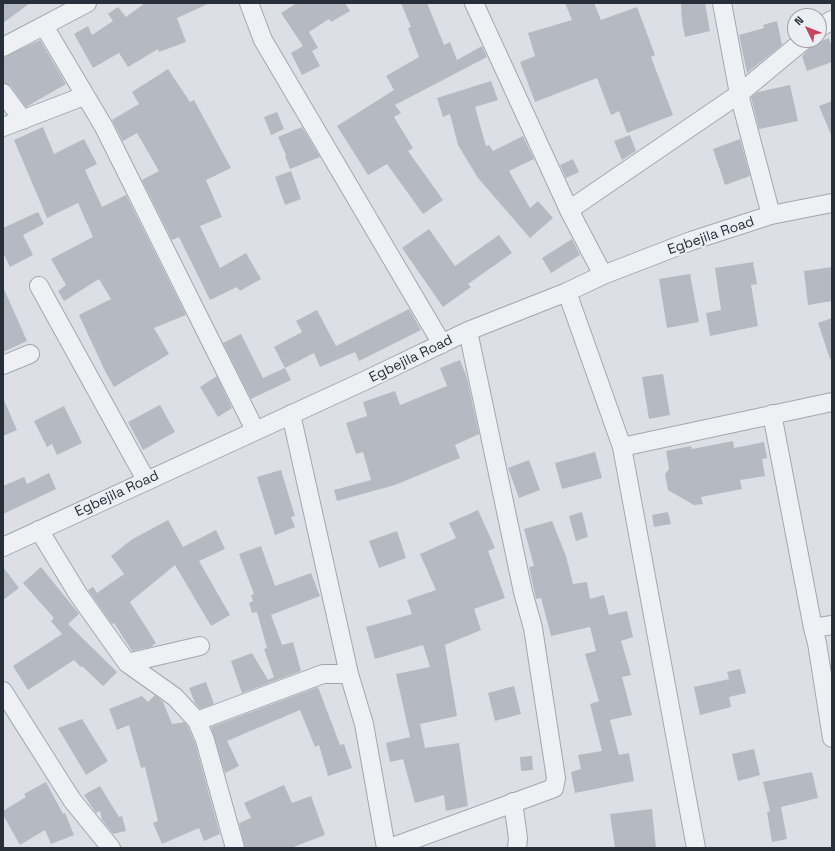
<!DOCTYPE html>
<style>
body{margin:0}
#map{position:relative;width:835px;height:851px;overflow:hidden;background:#dce0e6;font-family:"Space Grotesk",sans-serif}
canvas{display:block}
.frame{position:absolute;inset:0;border:4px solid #272f3b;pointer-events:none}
.north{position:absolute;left:787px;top:8px;width:40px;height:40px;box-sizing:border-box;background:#ebeff3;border:1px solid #9da2a9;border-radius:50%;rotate:313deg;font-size:11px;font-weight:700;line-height:16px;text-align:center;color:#272f3b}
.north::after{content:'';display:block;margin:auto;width:14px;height:18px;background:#c7445c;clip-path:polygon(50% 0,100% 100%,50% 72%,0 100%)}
</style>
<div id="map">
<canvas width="835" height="851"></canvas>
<div class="frame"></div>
<div class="north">N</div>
</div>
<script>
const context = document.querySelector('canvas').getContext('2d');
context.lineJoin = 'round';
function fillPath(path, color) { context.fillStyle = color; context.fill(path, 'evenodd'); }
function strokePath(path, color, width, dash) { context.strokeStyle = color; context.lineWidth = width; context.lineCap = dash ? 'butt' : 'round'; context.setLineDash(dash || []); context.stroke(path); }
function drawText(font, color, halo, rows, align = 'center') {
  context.font = font + ' "Space Grotesk",sans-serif'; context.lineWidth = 4; context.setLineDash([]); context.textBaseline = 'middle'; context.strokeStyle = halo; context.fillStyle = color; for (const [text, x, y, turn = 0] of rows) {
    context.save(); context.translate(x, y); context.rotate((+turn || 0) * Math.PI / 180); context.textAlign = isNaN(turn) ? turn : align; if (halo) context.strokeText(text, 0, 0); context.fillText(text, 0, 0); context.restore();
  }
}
const building = new Path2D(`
 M3,3h27l-27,20z
 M145,3h65l-33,15 9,24 -27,10 -1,-3 -30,18 -9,-14 -26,15 -19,-34 14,-8 4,9 21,-14 -5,-7 10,-7 8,10z
 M297,3h48l5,8 -19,11 -2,-3 -20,13 9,16 -6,3 8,15 -18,9 -11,-22 12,-7 -22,-33z
 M401,3h26l17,42 6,-3 7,18 25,-14 5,11 -92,48 6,8 -7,4 19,31 -5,3 35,49 -20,14 -36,-50 -19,11 -31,-49 57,-36 -8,-14 33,-19 -11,-29 3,-1z
 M565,3h29l7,17 36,-13 18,48 -4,2 22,58 -46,18 -8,-22 -8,4 -14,-37 -62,24 -15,-40 15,-6 -7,-23 44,-13z
 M681,3h24l5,28 -25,6 -3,-16z
 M777,21l5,24 -35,28 -8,-38 25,-7 -1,-3z
 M829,38l3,9v15l-25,9 -5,-15 12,-12z
 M40,40l26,44 -40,23 -15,-21 -8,-3v-26z
 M168,69l22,33 4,-2 37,68 -25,12 16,37 -22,9 20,42 26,-15 15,26 -21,12 -3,-4 -27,13 -31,-63 -7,3 -30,-60 17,-9 -22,-38 -14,8 -11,-21 27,-16 -7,-12z
 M491,81l7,19 -23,7 11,39 3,-1 4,6 30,-15 11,23 -25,12 21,37 8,-7 15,17 -23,20 -52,-60 -20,-33 -8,-31 -7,3 -6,-19z
 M790,85l8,36 -39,8 -8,-32 7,-5z
 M832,101v36l-13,-31z
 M277,112l7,17 -13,6 -7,-18z
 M43,127l11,27 30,-15 13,25 -12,6 17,37 24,-12 60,120 -32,13 15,26 -55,33 -9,-16 -26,-56 32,-16 -12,-20 -35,22 -6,-10 8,-6 -15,-26 42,-22 -15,-34 -31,15 -33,-78z
 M302,127l18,30 -30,12 -5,-13 1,-1 -8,-18z
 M630,135l6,16 -14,9 -8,-19z
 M740,139l10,37 -25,9 -12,-36z
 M573,159l6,13 -13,6 -6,-13z
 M291,171l10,28 -16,6 -10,-28z
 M38,212l6,12 -21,11 10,20 -23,12 -7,-14v-25z
 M429,229l26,37 44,-31 13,18 -44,31 3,3 -28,20 -41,-59z
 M572,239l8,16 -29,18 -9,-15z
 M753,262l4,22 -6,1 7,41 -48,10 -4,-23 15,-3 -6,-42z
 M832,267v34l-24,4 -4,-34z
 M690,274l9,48 -32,6 -8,-49z
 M3,287l24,54 -24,11z
 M409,309l12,21 -62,31 -4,-9 -35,15 -6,-14 -29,15 6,12 -40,19 -28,-56 18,-9 22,44 22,-10 -11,-21 28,-15 -6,-11 21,-11 19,36z
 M832,318v40l-2,1 -12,-36z
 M460,360l7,18 12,56 -24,11 5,13 -65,27 -58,16 -3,-11 37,-10 -8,-28 -7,2 -10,-31 21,-7 -4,-14 32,-11 5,14 47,-19 -7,-18z
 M663,374l7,41 -21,4 -7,-42z
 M217,376l15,32 -14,9 -18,-30z
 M3,398l14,32 -14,6z
 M160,405l15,27 -32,18 -15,-28z
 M64,406l18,37 -25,12 -5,-11 -5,3 -13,-26z
 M733,441l1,7 30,-6 3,16 -5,1 3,17 -25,4 2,9 -41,8 2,7 -9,1 -26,-15 -3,-16 4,-5 -3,-18 25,-5 1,3z
 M595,452l7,26 -40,11 -7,-26z
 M529,460l11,30 -21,8 -11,-30z
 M281,470l14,46 -4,1 4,10 -20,8 -18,-58z
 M49,473l7,16 -53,25v-28l21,-9 3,7z
 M478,510l17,38 -7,3 17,47 -31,11 7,21 -36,15 12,71 -37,8 5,24 34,-5 9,63 -22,5 -2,-16 -29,8 -12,-44 -13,3 -4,-19 24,-6 -14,-63 34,-7 -7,-22 -48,14 -9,-32 46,-13 -5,-14 29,-10 -16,-36 36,-16 -7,-15z
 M582,512l6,25 -12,4 -7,-25z
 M668,512l3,12 -17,3 -2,-12z
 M168,520l15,27 33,-17 9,19 -26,12 31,54 -19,11 -36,-61 -45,37 26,41 -5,4 -19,4 -18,-28 -2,1 -24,-34 5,-3 4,6 27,-19 -13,-18 20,-16z
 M552,521l14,35 7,28 14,-2 3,17 14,-4 5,20 18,-4 6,26 -12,4 10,34 -9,2 10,38 -22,5 9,35 10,-2 5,28 -59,12 -4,-21 10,-3 -3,-14 24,-4 -12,-47 9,-3 -14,-47 11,-3 -6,-24 -39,9 -10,-38 -5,1 -7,-32 5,-1 -10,-37z
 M397,531l9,27 -27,10 -10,-27z
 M261,546l14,40 36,-13 9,23 -49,19 11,30 11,-3 8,29 -59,22 -11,-32 21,-8 16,27 6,-3 -10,-28 3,-1 -10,-36 -5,1 -3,-10 4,-2 -2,-6 3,-1 -15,-40z
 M3,567l16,21 -16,12z
 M41,567l38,47 -11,10 49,48 -14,14 -21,-20 -1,1 -7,-7 -46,30 -15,-24 49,-32 -11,-13 3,-3 -31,-35z
 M740,669l6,24 -17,4 2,10 -31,8 -6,-28 35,-8 -2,-7z
 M206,682l8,22 -14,5 -5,-6 -6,-15z
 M514,686l7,28 -26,7 -7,-28z
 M318,687l22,58 4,-1 8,24 -24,8 -9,-31 -4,2 -15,-37 -73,31 12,25 -14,7 -14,-46z
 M155,695l8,7 9,22 12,-2 4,5 7,16 25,91 -16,7 -5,-13 -37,16 -9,-21 5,-2 -13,-54 -4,1 -12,-43 -12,5 -8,-21 33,-13 6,6z
 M82,719l26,42 -22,14 -28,-47z
 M754,749l6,26 -22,6 -6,-27z
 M532,756l1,14 -12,1 -1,-14z
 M812,772l6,26 -37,9 6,32 -15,3 -5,-30 3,-1 -7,-29z
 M46,782l17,32 2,-1 9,22 -23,9 -6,-14 -25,15 -17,-30v-4l23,-14 -2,-3z
 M284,785l8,18 19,-7 14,39 -34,13h-46l-6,-25 12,-5 -7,-15z
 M100,786l19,31 3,-1 4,15 -13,3 -11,-14 -2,-9 -4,2 -12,-18z
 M652,809l4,39h-41l-5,-34z`);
const minor = new Path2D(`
 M249,3l14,37 179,304
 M474,3l95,207 34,65
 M722,3l17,91 32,121
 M44,26l60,101 151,303
 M819,28l13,-8
 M3,47l84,-44
 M3,93l20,27
 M3,127l81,-31
 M569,210l170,-116 65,-54
 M39,286l107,194
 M567,292l55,155 74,401
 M3,365l27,-11
 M291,414l58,260 15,50 22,124
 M772,414l41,214 19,-3
 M622,447l210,-45
 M39,530l39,64 49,69 48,34 22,24 8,19 30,108
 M3,547l359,-165 106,-51 99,-39 36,-17 88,-34 80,-26 61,-12
 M813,628l4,15 15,95
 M127,663l73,-17
 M3,691l69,109 39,48
 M197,721l126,-47h26
 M513,802l5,36 -1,10
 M390,848l164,-60 2,-10 -23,-150 -10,-36 -55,-261`);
const streetNames = [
 ["Egbejila Road",711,236,-19],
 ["Egbejila Road",411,359,-26],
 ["Egbejila Road",117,494,-25]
];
fillPath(building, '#b4b9c2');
strokePath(minor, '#a2a7af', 20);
strokePath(minor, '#eef1f4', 18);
drawText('14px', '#272f3b', '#ebeff3', streetNames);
</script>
